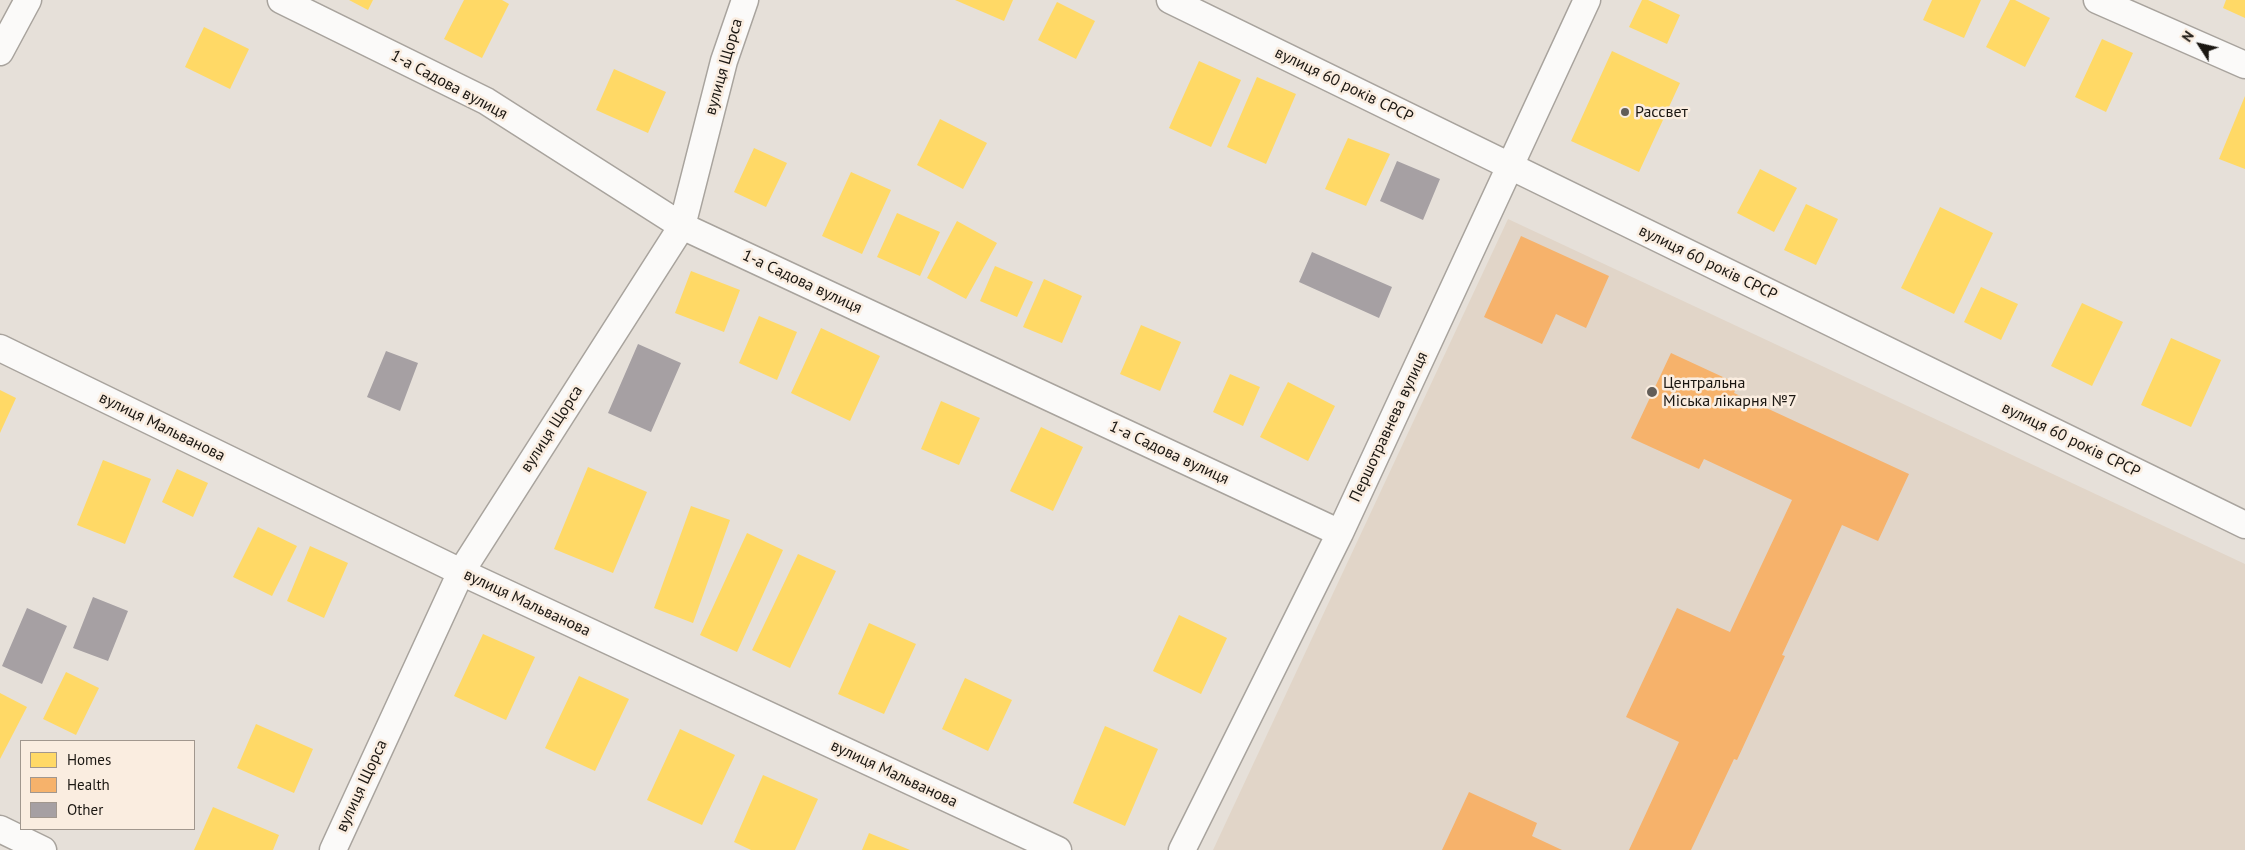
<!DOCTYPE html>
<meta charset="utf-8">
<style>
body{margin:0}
#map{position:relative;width:2245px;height:850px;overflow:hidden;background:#e6e0d9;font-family:"PT Sans",sans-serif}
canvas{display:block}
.legend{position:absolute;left:20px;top:740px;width:175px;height:90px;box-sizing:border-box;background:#faede0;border:1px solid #a1978e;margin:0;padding:6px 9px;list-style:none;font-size:15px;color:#1b1712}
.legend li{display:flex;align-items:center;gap:10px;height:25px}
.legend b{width:25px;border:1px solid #a1978e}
.north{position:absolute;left:2175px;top:20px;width:50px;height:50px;-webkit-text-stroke:4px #faede0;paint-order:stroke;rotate:305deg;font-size:14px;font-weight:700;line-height:20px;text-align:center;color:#1b1712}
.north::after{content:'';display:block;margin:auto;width:18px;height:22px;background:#1b1712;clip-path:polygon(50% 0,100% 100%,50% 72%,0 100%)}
</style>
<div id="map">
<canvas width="2245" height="850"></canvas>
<ul class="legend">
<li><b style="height:14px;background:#ffd966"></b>Homes</li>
<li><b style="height:14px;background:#f6b26b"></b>Health</li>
<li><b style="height:14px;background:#a6a0a3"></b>Other</li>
</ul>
<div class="north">N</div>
</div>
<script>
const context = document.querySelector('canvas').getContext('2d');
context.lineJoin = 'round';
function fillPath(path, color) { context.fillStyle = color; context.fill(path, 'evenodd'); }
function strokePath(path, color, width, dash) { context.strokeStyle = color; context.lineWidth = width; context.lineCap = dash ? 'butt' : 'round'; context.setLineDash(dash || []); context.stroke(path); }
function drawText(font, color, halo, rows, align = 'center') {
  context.font = font + ' "PT Sans",sans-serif'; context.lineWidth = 5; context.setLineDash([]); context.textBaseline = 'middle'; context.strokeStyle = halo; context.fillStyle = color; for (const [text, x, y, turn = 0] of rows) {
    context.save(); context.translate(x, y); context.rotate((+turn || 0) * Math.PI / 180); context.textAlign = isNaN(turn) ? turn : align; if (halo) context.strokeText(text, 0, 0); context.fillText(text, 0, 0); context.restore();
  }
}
const built = new Path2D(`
 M1508,219l737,345v286h-1032z`);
const homes = new Path2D(`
 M349,0h24l-5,10z
 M464,0h38l7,4 -27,54 -38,-19z
 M955,0h58l-9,21z
 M1642,0h6l32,15 -13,29 -38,-17z
 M1932,0h49l-17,38 -41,-18z
 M2010,0h5l35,18 -25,49 -39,-20z
 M2226,0h19v18l-22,-10z
 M1057,2l38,19 -19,38 -38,-19z
 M204,27l45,22 -19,40 -45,-22z
 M2102,39l31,14 -27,59 -31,-15z
 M1612,51l68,32 -41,89 -68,-31z
 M1199,61l42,19 -30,67 -42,-19z
 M614,69l52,23 -18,41 -52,-23z
 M1257,77l39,17 -30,70 -39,-17z
 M2245,96v73l-26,-10z
 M940,119l47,24 -24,46 -46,-24z
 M1348,138l42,16 -24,52 -41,-17z
 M754,148l33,15 -21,44 -32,-15z
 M1760,169l37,19 -23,44 -37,-19z
 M851,172l40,18 -29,64 -40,-18z
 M1806,204l32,15 -22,46 -32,-15z
 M1940,207l53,26 -39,81 -53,-26z
 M897,213l43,19 -20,44 -43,-19z
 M957,221l40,22 -31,56 -39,-21z
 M995,266l38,16 -16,35 -37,-16z
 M691,271l49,19 -16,42 -49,-19z
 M1044,279l38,17 -20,47 -39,-16z
 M1981,287l37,17 -17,36 -37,-18z
 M2082,303l41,19 -31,64 -41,-20z
 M759,316l38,16 -20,48 -38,-17z
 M1141,325l40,17 -21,49 -40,-17z
 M821,328l59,28 -30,65 -59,-28z
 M2171,338l50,22 -30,67 -50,-22z
 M1230,374l30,13 -17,39 -30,-14z
 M1288,382l47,24 -27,55 -48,-24z
 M0,390l16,8 -16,35z
 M941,401l39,17 -21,47 -38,-16z
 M1041,427l42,20 -30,64 -43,-20z
 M103,460l48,19 -26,65 -48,-19z
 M588,467l59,25 -34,81 -59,-24z
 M177,469l31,14 -15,34 -31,-15z
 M691,506l39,14 -37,103 -39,-15z
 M258,527l39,19 -25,50 -39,-19z
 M747,533l36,17 -46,102 -37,-17z
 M310,546l38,17 -24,55 -37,-17z
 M798,554l38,17 -46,97 -38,-18z
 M1179,615l48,23 -26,56 -48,-23z
 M869,623l47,21 -32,70 -46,-20z
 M483,634l52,23 -29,63 -52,-24z
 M66,672l33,16 -23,47 -33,-16z
 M579,676l50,23 -34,72 -50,-23z
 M965,678l47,22 -24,51 -46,-22z
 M0,693l27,14 -27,52z
 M256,724l57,25 -19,44 -57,-25z
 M1105,726l53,23 -33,77 -52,-23z
 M680,729l55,26 -33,70 -55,-25z
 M763,775l55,24 -23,51h-44l-17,-8z
 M213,807l66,28 -6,15h-79z
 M869,833l41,17h-48z`);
const health = new Path2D(`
 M1521,236l88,40 -23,52 -30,-14 -14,30 -58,-27z
 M1671,353l67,31 -4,9 175,81 -31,67 -36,-16 -60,130 3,1 -48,104 -3,-1 -43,91h-62l50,-108 -53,-25 51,-109 53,24 62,-132 -88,-41 -5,10 -68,-31z
 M1469,792l68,31 -5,13 30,14h-120z`);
const building = new Path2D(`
 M1397,161l43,18 -17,41 -43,-19z
 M1312,252l80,35 -13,31 -80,-36z
 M638,344l43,19 -30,69 -43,-19z
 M386,351l32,12 -18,48 -33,-14z
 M93,597l35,14 -20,50 -35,-13z
 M27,608l40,18 -25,58 -40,-18z`);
const minor = new Path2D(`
 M281,0l205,101 196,125 658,307
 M1170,0l1075,525
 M2097,0l148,65
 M0,52l28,-52
 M0,348l461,224 597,278
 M0,829l43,21
 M333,850l128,-278 221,-346 42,-165 21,-61
 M1182,850l158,-317 247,-533`);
const markers = [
 [1625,112,5,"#625d58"],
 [1652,392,6,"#625d58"]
];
const streetNames = [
 ["вулиця Щорса",724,67,-74],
 ["1-а Садова вулиця",449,85,28],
 ["вулиця 60 років СРСР",1344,85,26],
 ["вулиця 60 років СРСР",1708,263,26],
 ["1-а Садова вулиця",802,282,25],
 ["вулиця Мальванова",162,427,26],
 ["Першотравнева вулиця",1389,427,-65],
 ["вулиця Щорса",552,429,-57],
 ["вулиця 60 років СРСР",2071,440,26],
 ["1-а Садова вулиця",1169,453,25],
 ["вулиця Мальванова",527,603,25],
 ["вулиця Мальванова",894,774,25],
 ["вулиця Щорса",362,786,-65]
];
const poiNames = [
 ["Рассвет",1635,112],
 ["Центральна",1663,383],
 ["Міська лікарня №7",1663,401]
];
fillPath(built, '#e1d5c8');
fillPath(homes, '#ffd966');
fillPath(health, '#f6b26b');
fillPath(building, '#a6a0a3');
strokePath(minor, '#a8a39d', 29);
strokePath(minor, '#fbfaf9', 26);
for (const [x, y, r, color] of markers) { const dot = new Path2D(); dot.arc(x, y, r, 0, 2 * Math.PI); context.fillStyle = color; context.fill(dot); strokePath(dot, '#faede0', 2); }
drawText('16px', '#1b1712', '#faede0', streetNames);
drawText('16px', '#1b1712', '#faede0', poiNames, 'left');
</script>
